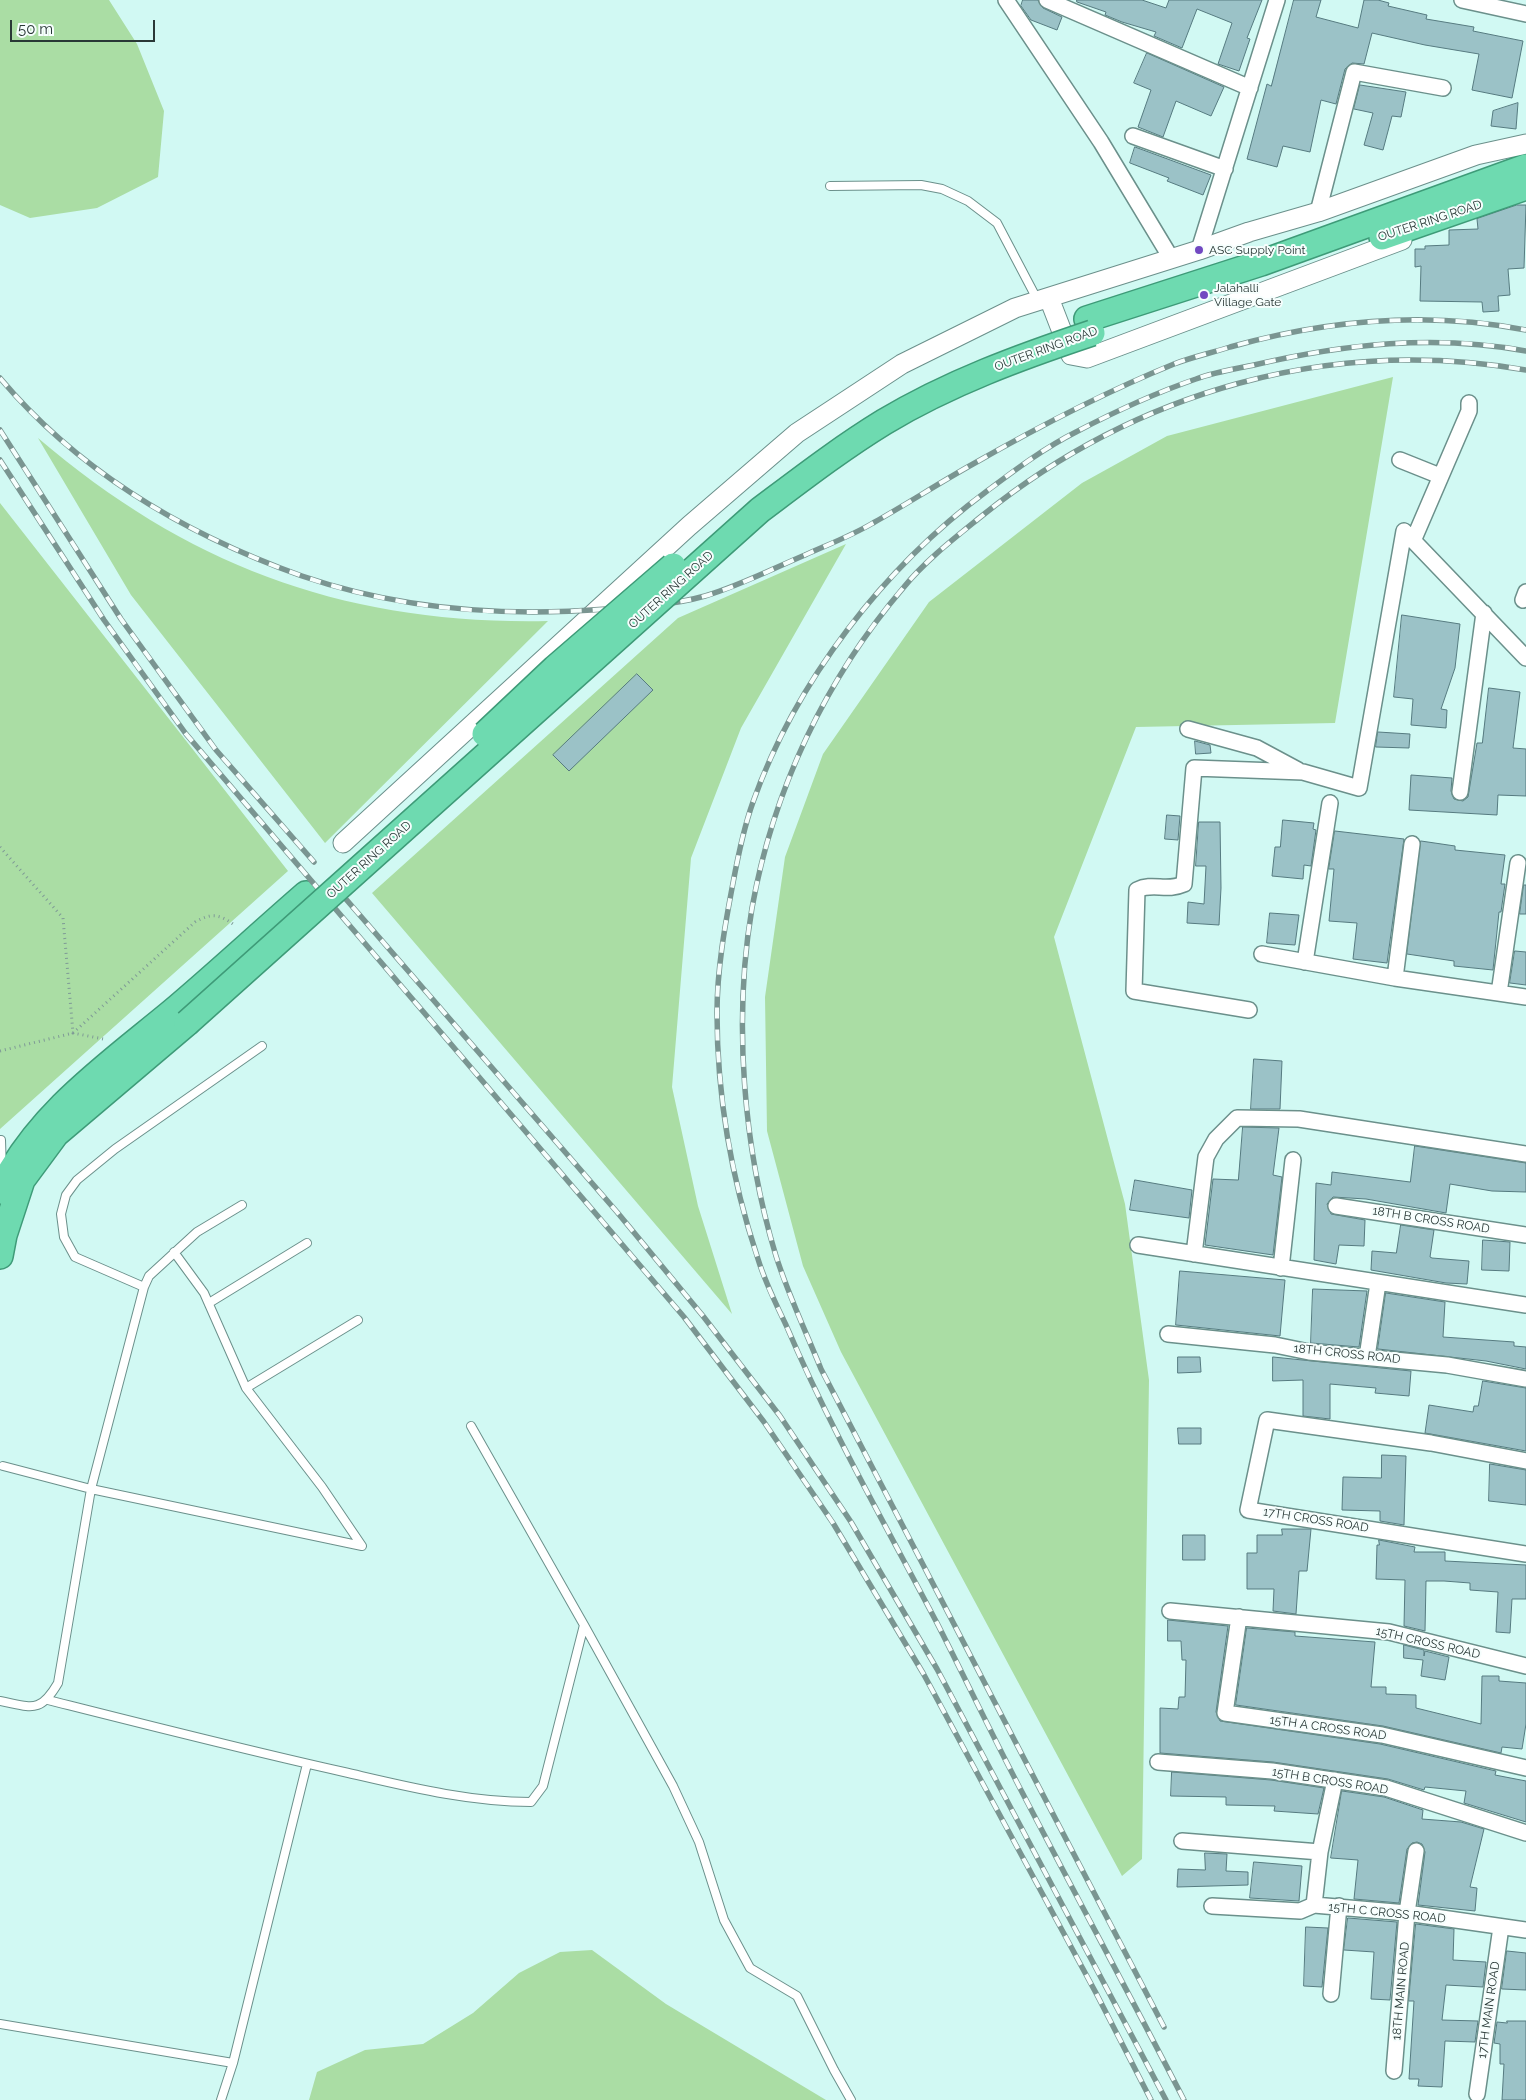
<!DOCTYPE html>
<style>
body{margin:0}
#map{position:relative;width:1526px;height:2100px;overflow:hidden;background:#d1f9f3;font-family:Raleway,sans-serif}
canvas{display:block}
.scale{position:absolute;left:10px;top:20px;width:145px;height:22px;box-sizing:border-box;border:2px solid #293836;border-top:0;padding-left:6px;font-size:15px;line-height:18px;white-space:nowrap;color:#293836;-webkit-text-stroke:4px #f6fefd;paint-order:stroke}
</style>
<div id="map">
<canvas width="1526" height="2100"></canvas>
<div class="scale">50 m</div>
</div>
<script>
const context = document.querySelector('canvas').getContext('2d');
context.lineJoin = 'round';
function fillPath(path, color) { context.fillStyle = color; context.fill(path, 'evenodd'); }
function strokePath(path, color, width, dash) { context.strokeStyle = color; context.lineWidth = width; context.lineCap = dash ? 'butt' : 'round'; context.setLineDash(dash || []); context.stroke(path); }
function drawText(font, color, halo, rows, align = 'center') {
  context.font = font + ' Raleway,sans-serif'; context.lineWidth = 4; context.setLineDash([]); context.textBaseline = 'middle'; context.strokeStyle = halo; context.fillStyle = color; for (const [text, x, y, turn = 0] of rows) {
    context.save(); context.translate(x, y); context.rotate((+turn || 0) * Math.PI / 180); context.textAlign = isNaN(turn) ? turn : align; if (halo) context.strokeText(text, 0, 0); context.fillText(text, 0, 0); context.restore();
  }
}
const green = new Path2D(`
 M0,0h109l28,44 27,67 -6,66 -61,31 -67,10 -30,-13z
 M1393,377l-58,346 -199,4 -82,210 71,267 24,176 -7,479 -20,17 -281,-524 -38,-86 -36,-135 -2,-134 20,-140 38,-103 106,-152 153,-119 85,-47z
 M38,438c152,130 311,187 510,183l-223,222 -194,-248z
 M0,503l288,368 -288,258z
 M846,544l-105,184 -50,130 -19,229 26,119 34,108 -360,-421 306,-275z
 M592,1950l74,54 160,96h-517l8,-28 48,-22 58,-6 50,-31 46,-40 41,-21z`);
const building = new Path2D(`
 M1023,0h15l5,8 19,9 -5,13 -26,-10 -10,-14z
 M1077,0h65l24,8 3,-8h93l-15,38 3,1 -11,32 -21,-7 14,-41 -35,-14 -15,39 -28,-12 2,-4 -34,-10 -17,-7 1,-3 -29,-10z
 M1294,0h27l-5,17 42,11 6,-28h14l11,3 -1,3 39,9 -1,4 48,8 -1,4 50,10 -11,57 -40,-8 7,-36 -54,-9 -53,-12 -8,31 -12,-1 -7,6 -9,35 -15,-4 -11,52 -27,-6 -6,21 -30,-8 20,-75 4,2z
 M1147,53l77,34 -13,29 -35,-15 -13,36 -25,-10 13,-37 -17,-7z
 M1360,85l46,7 -5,25 -9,-1 -9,34 -19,-5 9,-32 -19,-4z
 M1518,103l-2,26 -25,-3 2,-15z
 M1135,147l76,28 -8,20 -36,-14 2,-3 -39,-15z
 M1517,205h9l-2,63 -16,1 2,26 -12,1 1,15 -16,1 -1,-10 -62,-1 1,-35 -6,1v-18h10v-3l24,-1v-15l29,-1 -1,-10z
 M1402,615l58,9 -5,44 -14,41 6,1 -1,18 -35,-3 2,-26 -19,-2z
 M637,674l16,16 -84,81 -16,-16z
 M1489,688l31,4 -7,56 13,1v47l-28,-1 -1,20 -88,-5 2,-35 41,3 -1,13 3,8 9,2 5,-4 9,-54h5z
 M1378,732l32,2 -1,14 -33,-1z
 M1195,741l15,4 1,8 -15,1z
 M1167,815l13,1 -2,24 -13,-1z
 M1283,820l31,3 -1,6 3,1 -5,36 -7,-1 -1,14 -31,-3 3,-29h5z
 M1199,822h21l1,66 -2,37 -32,-2 1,-21 16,2 2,-38h-10z
 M1335,831l69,8 -17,124 -34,-4 4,-36 -28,-2 5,-52h-5z
 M1421,841l34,5v4l50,5 -4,29h4l-4,28h-2l-6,58 -39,-4v-5l-47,-7z
 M1524,885h2v29h-6z
 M1270,913l29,2 -4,30 -28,-2z
 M1515,951l11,1v33l-16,-2z
 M1254,1059l28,2 -2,48h-29z
 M1243,1127l36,1 -6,47 9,2 -9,78 -68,-10 8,-66 25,1z
 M1415,1146l111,17v29l-34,-1 -42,-7 -4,29 -80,-14 -33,-2 -6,7 4,10 34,6 -1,26 -25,-1 -3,19 -22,-4 2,-77 15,2 1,-13 78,10z
 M1135,1180l57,10 -3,28 -59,-8z
 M1401,1225l33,5 -4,27 2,1 37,3 -2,23 -21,-1 -75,-13 1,-19 24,2z
 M1483,1240l27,2 -1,29 -27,-1z
 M1180,1271l105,9 -5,56 -104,-11z
 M1313,1289l54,2 -8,56 -48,-4z
 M1386,1293l59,9 -2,35 71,5v4l12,1v22l-40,-8 -108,-12z
 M1178,1357h22l1,15 -23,1z
 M1273,1357l138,14 -2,25 -34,-3 1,-5 -46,-4v35l-27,-3v-36l-30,1z
 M1483,1381l43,7v63l-101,-18 4,-28 44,7 1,-6h4z
 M1178,1428h23v16h-22z
 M1382,1455l24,1 -2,69 -24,-4v-10l-38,-1 1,-33 38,1z
 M1490,1464l36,6v35l-37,-4z
 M1282,1529h29l-4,42h-8l-3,43 -23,-3 1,-22h-27v-36h10v-18h25z
 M1183,1535h22v25h-22z
 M1379,1540l36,7 -1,5h31v9l81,4v34h-14l-2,34 -14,-1 2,-40 -28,-2v-7l-26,-2h-18l-1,50 -21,-5 1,-46 -29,-1 1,-34h2z
 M1168,1620l60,6 -12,86 4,9 160,23 116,27 -1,4 31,6v41l-62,-19 2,-12 -41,-4 -1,3 -36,-11 -115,-17 -113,-9v-45l18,1 1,-12h6l1,-37h-4l-1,-19h-13z
 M1247,1628l48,4v4l80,6 -4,45h15v7l30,1v13l65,16 1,-48h17v5l27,2v41l-4,25 -20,-2 -1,6 -118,-27 -147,-21z
 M1404,1645l20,5v6l1,-5 24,6 -4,23 -24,-4 2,-16 -19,-2z
 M1172,1772l99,8 53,8 -6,26 -44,-3 1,-5 -49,-1v-8l-55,-1z
 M1342,1791l42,6 39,13 -1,9 39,3 23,7 -14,58 7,1 -2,23 -57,-6 7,-53 -3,-8 -5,-2 -5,1 -5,6 -8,54 -45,-4 4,-39 -27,-2z
 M1205,1853l22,1 -1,17 22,1v13l-71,2 1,-18 27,1z
 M1254,1862l48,4 -3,35 -49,-3z
 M1348,1918l49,4 -7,78 -19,-1 3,-47 -30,-2z
 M1416,1924l38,5 -1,31 33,2 -3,25 -37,-2 -4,35 36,1 -3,21 -30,-1 -3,46 -24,-1 1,-7h-10l5,-78h-5z
 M1306,1927l22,1 -6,59 -18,-1z
 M1507,1951l19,2v37l-24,-1z
 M1507,2021h19v79h-24l2,-36h-4v-20l-6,-1 3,-21 10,1z`);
const path = new Path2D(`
 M0,847l63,71 10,115 30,6
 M0,1051l73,-18 122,-111c16,-9 24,-8 38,2`);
const service = new Path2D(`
 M830,186l91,-1 21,4 26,12 29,22 41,78
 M1,1140l1,32
 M144,1287l-69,-30 -11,-20 -3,-23 5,-19 11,-15 38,-31 147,-103
 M209,1303l98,-60
 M246,1388l112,-68
 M3,1466l88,23 271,57 -40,-59 -76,-99 -42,-95 -30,-41
 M584,1625l89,161 26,56 25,78 26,48 47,28 37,74 17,30
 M48,1700c99,25 197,50 296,72 61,14 123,30 187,30l12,-16 41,-161 -113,-199
 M0,1701c32,6 40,13 58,-18l33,-194 53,-202 5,-11 48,-44 45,-27
 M0,2024l233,39 74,-299
 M221,2100l12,-37`);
const minor = new Path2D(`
 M1006,0l95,142 70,116
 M1047,0l203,88
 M1462,0l64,14
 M1133,136l92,33
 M1318,212l36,-140 89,16
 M1199,250l78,-250
 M1400,460l40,16
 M1413,541l56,-130v-8
 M1523,600l3,-8
 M1188,729l69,19 41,22
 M1460,792l24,-179
 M1262,954l133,24 131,19
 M1305,962l25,-159
 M1395,978l17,-134
 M1499,993l19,-130
 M1249,1010l-115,-19 3,-101c16,-8 29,2 47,-6l10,-116 109,4 56,16 45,-257 122,127
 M1336,1206l190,29
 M1138,1245l388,60
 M1194,1254l12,-97 10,-18 21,-21 62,1 227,35
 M1281,1268l12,-108
 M1168,1334l107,11 34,7 138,13 79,14
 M1367,1357l11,-74
 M1526,1461l-95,-18 -164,-23 -19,90 278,44
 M1170,1611l219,21 137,34
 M1239,1617l-14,96 157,22 144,33
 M1158,1762l114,9 114,17 140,45
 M1335,1780l-15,72 -6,53 93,8 119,17
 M1182,1841l138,11
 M1212,1906l88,5 14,-6
 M1331,1994l8,-88
 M1394,2071l13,-158 9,-62
 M1477,2094l24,-167`);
const tertiary = new Path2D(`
 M1049,298l22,57 16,3 315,-118
 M343,843l346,-317 108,-93 105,-69 113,-56 184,-58 50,-18 69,-20 158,-57 50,-11`);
const trunk = new Path2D(`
 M1382,237l144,-50
 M1087,319l174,-56 265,-96
 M0,1191c37,-77 108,-126 172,-179 45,-38 89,-79 134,-118
 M0,1256l4,-21 18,-55 34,-46 131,-111`);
const rail = new Path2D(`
 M0,378c80,95 187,157 302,198 99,34 200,41 304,33 32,-2 67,-4 99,-13 34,-10 67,-27 100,-41 22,-10 46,-19 68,-32 34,-19 66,-40 100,-59 65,-37 132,-72 201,-100 18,-7 37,-11 56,-17 96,-27 198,-36 296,-17
 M0,430l121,189 95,131 98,112
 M0,460l104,160 82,114 498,583 80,105 69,101 90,150 173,320 55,107
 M338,890l279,322 86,104 77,100 71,106 86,147 229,431
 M1164,2027l-343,-658c-15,-37 -33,-75 -45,-113 -33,-108 -43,-237 -24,-348 21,-118 74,-230 152,-321 22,-27 52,-50 79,-72 154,-124 347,-179 543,-145
 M1184,2100c-53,-103 -108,-204 -161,-306 -30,-57 -57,-114 -86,-171 -52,-99 -107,-195 -151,-298 -10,-21 -21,-43 -28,-66 -26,-78 -41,-164 -41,-246 0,-44 8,-88 16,-130 5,-27 11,-56 20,-81 43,-121 131,-235 234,-311 28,-21 57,-43 89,-59 38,-20 79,-39 120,-53 19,-7 39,-10 58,-14 90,-21 181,-31 272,-14`);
const trunkBridge = new Path2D(`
 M485,734l70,-66 118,-102
 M187,1023l573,-513c40,-30 80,-61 124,-88 65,-39 136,-65 208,-89`);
const markers = [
 [1199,250,5,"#7248c1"],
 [1204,295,5,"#7248c1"]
];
const streetNames = [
 ["OUTER RING ROAD",1430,221,-18],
 ["OUTER RING ROAD",1046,349,-20],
 ["OUTER RING ROAD",671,590,-42],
 ["OUTER RING ROAD",369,860,-42],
 ["18TH B CROSS ROAD",1431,1220,9],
 ["18TH CROSS ROAD",1347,1354,6],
 ["17TH CROSS ROAD",1316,1520,9],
 ["15TH CROSS ROAD",1428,1643,13],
 ["15TH A CROSS ROAD",1328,1728,8],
 ["15TH B CROSS ROAD",1330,1781,9],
 ["15TH C CROSS ROAD",1387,1913,6],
 ["18TH MAIN ROAD",1401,1991,-85],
 ["17TH MAIN ROAD",1489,2010,-82]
];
const poiNames = [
 ["ASC Supply Point",1209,250],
 ["Jalahalli",1214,288],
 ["Village Gate",1214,302]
];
fillPath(green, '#aadda4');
fillPath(building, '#9bc2c7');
strokePath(building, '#567b80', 1);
strokePath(service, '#6b908b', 10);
strokePath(minor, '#6b908b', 18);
strokePath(tertiary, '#6b908b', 21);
strokePath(trunk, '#3e9b78', 28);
strokePath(path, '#7f9a96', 3, [1, 4]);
strokePath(service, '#fff', 8);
strokePath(minor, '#fff', 15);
strokePath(tertiary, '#fff', 19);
strokePath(trunk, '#6edab0', 25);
strokePath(rail, '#7a9591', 5.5);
strokePath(rail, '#f6fefd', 4, [11]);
strokePath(trunkBridge, '#3e9b78', 28, []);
strokePath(trunkBridge, '#6edab0', 25);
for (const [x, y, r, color] of markers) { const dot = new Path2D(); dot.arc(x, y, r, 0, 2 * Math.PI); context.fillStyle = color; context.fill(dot); strokePath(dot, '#f6fefd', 2); }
drawText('12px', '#293836', '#f6fefd', streetNames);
drawText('12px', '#293836', '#f6fefd', poiNames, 'left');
</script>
